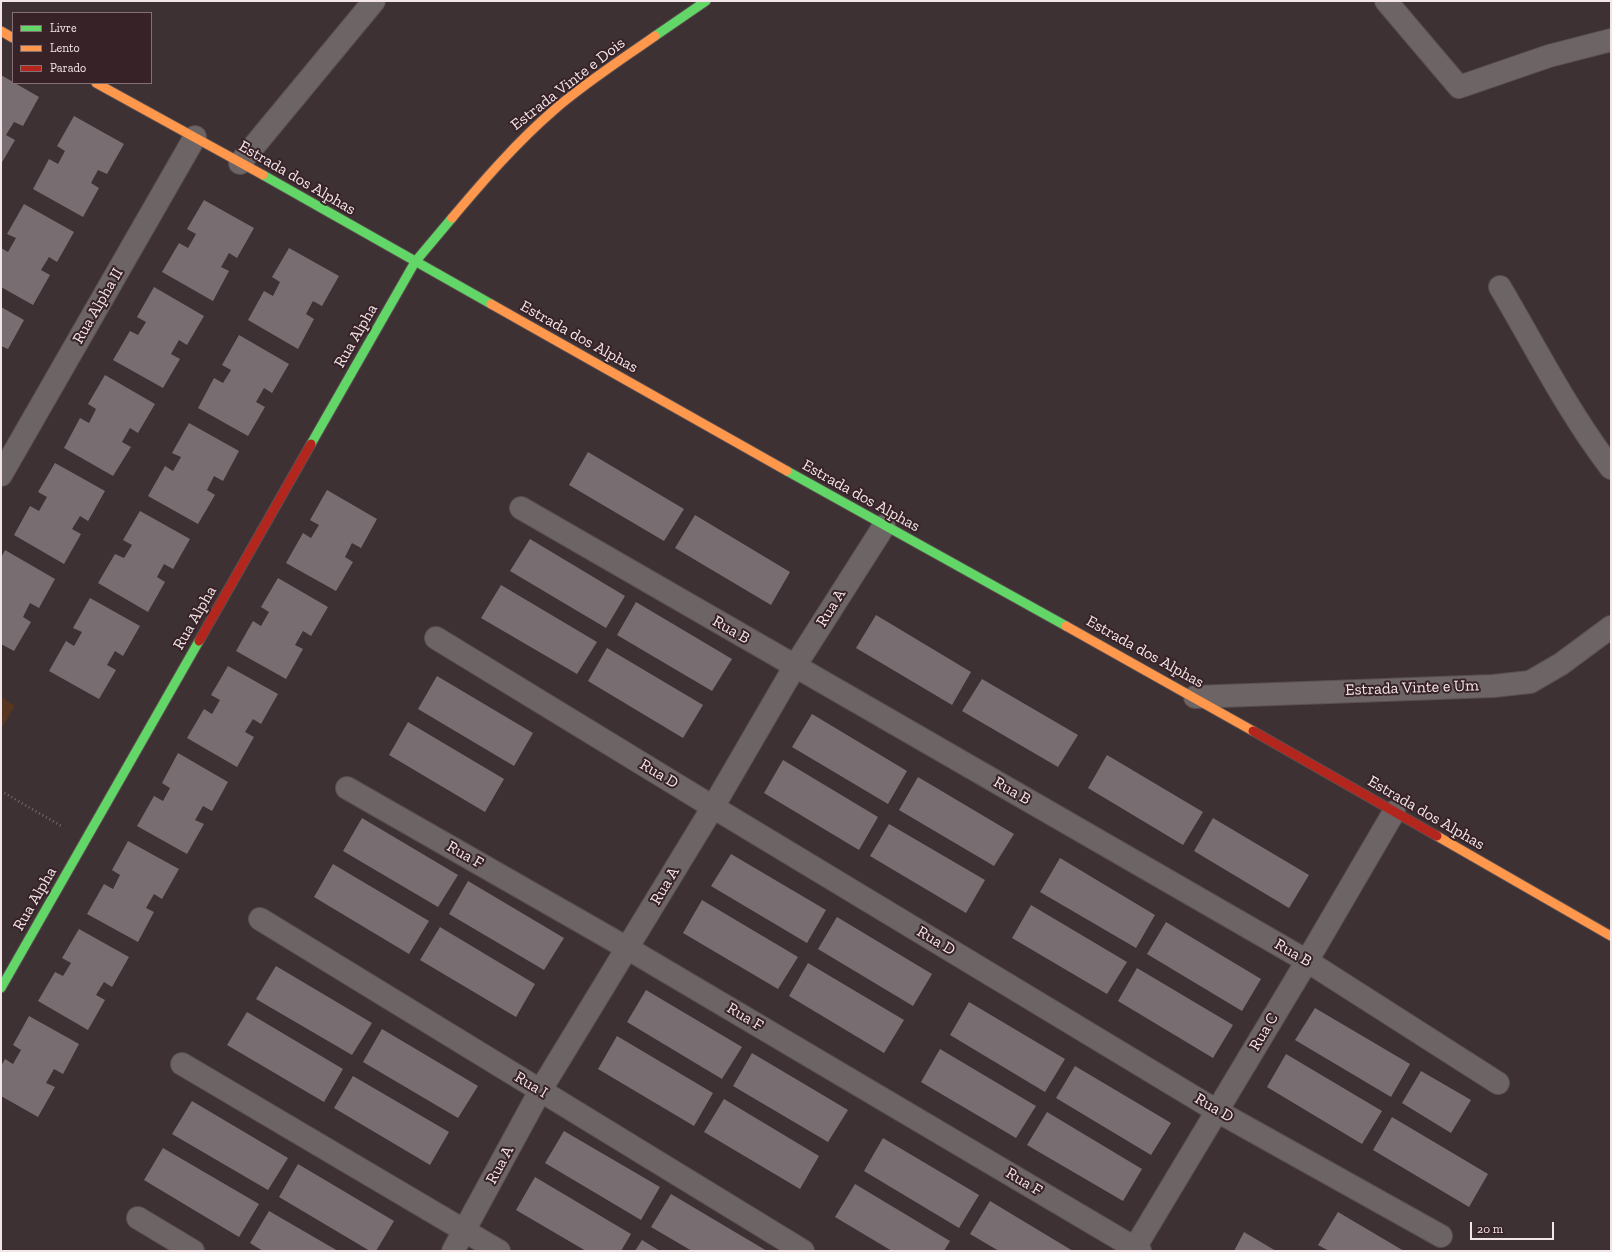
<!DOCTYPE html>
<style>
body{margin:0}
#map{position:relative;width:1612px;height:1252px;overflow:hidden;background:#3d3134;font-family:"Zilla Slab",serif}
canvas{display:block}
.frame{position:absolute;inset:0;border:2px solid #f4e6e8;pointer-events:none}
.legend{position:absolute;left:12px;top:12px;width:140px;height:72px;box-sizing:border-box;background:#372227;border:1px solid #837074;margin:0;padding:5px 7px;list-style:none;font-size:12px;color:#f4e6e8}
.legend li{display:flex;align-items:center;gap:8px;height:20px}
.legend b{width:20px;border:1px solid #837074}
.scale{position:absolute;left:1470px;top:1222px;width:84px;height:18px;box-sizing:border-box;border:2px solid #f4e6e8;border-top:0;padding-left:5px;font-size:12px;line-height:14px;white-space:nowrap;color:#f4e6e8;-webkit-text-stroke:3px #372227;paint-order:stroke}
</style>
<div id="map">
<canvas width="1612" height="1252"></canvas>
<div class="frame"></div>
<ul class="legend">
<li><b style="height:5px;background:#63d668"></b>Livre</li>
<li><b style="height:5px;background:#ff974d"></b>Lento</li>
<li><b style="height:5px;background:#b3261e"></b>Parado</li>
</ul>
<div class="scale">20 m</div>
</div>
<script>
const context = document.querySelector('canvas').getContext('2d');
context.lineJoin = 'round';
function fillPath(path, color) { context.fillStyle = color; context.fill(path, 'evenodd'); }
function strokePath(path, color, width, dash) { context.strokeStyle = color; context.lineWidth = width; context.lineCap = dash ? 'butt' : 'round'; context.setLineDash(dash || []); context.stroke(path); }
function drawText(font, color, halo, rows, align = 'center') {
  context.font = font + ' "Zilla Slab",serif'; context.lineWidth = 4; context.setLineDash([]); context.textBaseline = 'middle'; context.strokeStyle = halo; context.fillStyle = color; for (const [text, x, y, turn = 0] of rows) {
    context.save(); context.translate(x, y); context.rotate((+turn || 0) * Math.PI / 180); context.textAlign = isNaN(turn) ? turn : align; if (halo) context.strokeText(text, 0, 0); context.fillText(text, 0, 0); context.restore();
  }
}
const green = new Path2D(`
 M1,697l14,9 -14,23z`);
const building = new Path2D(`
 M1,75l38,22 -16,29 -9,-4 -8,13 9,5 -14,24z
 M74,116l50,28 -17,30 -9,-4 -7,13 8,5 -16,29 -50,-28 16,-30 9,5 7,-13 -8,-5z
 M204,200l50,28 -17,30 -8,-5 -8,14 8,4 -16,30 -51,-29 17,-29 9,5 8,-14 -9,-5z
 M24,204l50,28 -17,30 -8,-5 -8,13 9,5 -17,30 -32,-18v-39l7,4 8,-14 -9,-4z
 M289,248l50,28 -17,30 -9,-5 -7,13 8,5 -16,30 -50,-29 16,-29 9,5 7,-14 -8,-5z
 M154,287l50,29 -17,29 -8,-5 -8,14 9,5 -17,29 -50,-28 17,-29 8,4 8,-13 -9,-5z
 M1,307l23,13 -16,29 -7,-3z
 M239,335l50,29 -17,29 -8,-5 -8,14 9,5 -17,29 -50,-28 16,-30 9,5 8,-13 -9,-5z
 M105,375l50,29 -17,29 -8,-5 -8,14 9,5 -18,29 -49,-28 16,-30 9,5 7,-14 -8,-5z
 M189,423l50,28 -16,30 -9,-5 -7,14 8,5 -17,29 -50,-28 17,-30 8,5 8,-14 -9,-4z
 M588,452l96,57 -20,32 -95,-56z
 M55,463l50,28 -17,30 -8,-5 -8,13 9,5 -17,30 -50,-29 16,-29 9,5 8,-14 -9,-5z
 M327,490l50,29 -16,29 -9,-5 -7,14 8,5 -17,29 -50,-28 17,-30 8,5 8,-13 -9,-5z
 M140,511l50,28 -17,30 -9,-5 -7,13 8,5 -17,30 -50,-29 17,-29 9,4 8,-13 -9,-5z
 M695,515l95,57 -19,33 -96,-57z
 M530,539l95,57 -19,32 -96,-57z
 M5,550l50,29 -16,29 -9,-5 -7,14 8,5 -17,29 -13,-7v-86z
 M278,578l50,29 -17,29 -8,-5 -8,14 8,4 -17,30 -50,-28 17,-30 8,5 8,-14 -8,-5z
 M501,585l96,57 -20,32 -96,-56z
 M90,598l50,28 -17,30 -8,-5 -8,14 9,5 -17,29 -50,-28 17,-30 8,5 8,-14 -9,-4z
 M636,602l96,57 -20,32 -95,-56z
 M876,615l95,57 -19,33 -96,-57z
 M607,648l96,57 -20,33 -95,-57z
 M228,666l50,28 -17,30 -8,-5 -8,13 9,5 -17,30 -50,-29 17,-29 8,5 8,-14 -9,-5z
 M437,676l96,57 -19,33 -96,-57z
 M982,679l96,56 -20,32 -96,-56z
 M812,714l95,57 -19,33 -96,-57z
 M408,722l96,57 -19,33 -96,-57z
 M178,753l50,29 -16,29 -9,-5 -8,14 9,4 -17,30 -50,-28 17,-30 9,5 7,-13 -8,-5z
 M1107,755l96,57 -20,33 -95,-57z
 M783,760l95,57 -19,33 -95,-57z
 M918,777l96,57 -20,32 -95,-56z
 M362,818l96,57 -20,32 -95,-56z
 M1213,818l96,57 -20,33 -95,-57z
 M889,824l96,56 -19,33 -96,-57z
 M128,841l51,28 -17,30 -8,-5 -8,14 8,4 -16,30 -51,-28 17,-30 9,5 7,-14 -8,-5z
 M731,854l95,56 -19,33 -96,-57z
 M1060,858l95,57 -19,33 -96,-56z
 M333,864l96,57 -20,33 -95,-57z
 M468,881l96,57 -20,32 -95,-56z
 M702,900l96,57 -20,32 -95,-56z
 M1031,905l96,57 -20,32 -95,-56z
 M837,917l95,57 -19,32 -95,-57z
 M1166,922l95,57 -19,32 -95,-57z
 M440,927l95,57 -19,33 -96,-57z
 M79,929l50,28 -17,30 -8,-5 -8,13 9,5 -17,30 -50,-29 17,-29 8,4 8,-13 -9,-5z
 M808,963l96,57 -20,33 -95,-57z
 M276,966l96,57 -20,32 -96,-56z
 M1137,968l96,57 -20,33 -95,-57z
 M646,990l96,57 -20,32 -95,-57z
 M969,1002l96,57 -20,33 -95,-57z
 M1315,1008l95,56 -19,33 -96,-57z
 M247,1012l96,57 -19,33 -97,-57z
 M29,1016l50,28 -16,30 -9,-5 -8,14 9,4 -17,30 -37,-21v-30l4,-7 8,5 8,-14 -8,-5z
 M382,1029l96,57 -20,32 -95,-56z
 M617,1036l96,57 -19,33 -96,-57z
 M940,1049l96,57 -20,32 -95,-56z
 M752,1053l96,57 -20,32 -95,-56z
 M1286,1054l96,57 -20,33 -95,-57z
 M1075,1066l96,57 -20,32 -95,-57z
 M1421,1071l50,29 -20,33 -49,-30z
 M353,1076l96,56 -19,33 -96,-57z
 M724,1099l95,57 -19,33 -96,-57z
 M192,1101l96,57 -20,32 -96,-56z
 M1047,1112l95,57 -19,32 -96,-56z
 M1392,1117l96,57 -19,33 -96,-57z
 M564,1131l96,56 -19,33 -96,-57z
 M883,1138l96,57 -20,33 -95,-57z
 M163,1148l96,56 -20,33 -95,-57z
 M298,1164l96,57 -18,30h-6l-91,-54z
 M535,1177l96,57 -10,17h-35l-70,-41z
 M855,1184l95,57 -6,10h-52l-57,-34z
 M671,1194l96,57h-75l-41,-24z
 M990,1201l83,50h-74l-29,-17z
 M269,1211l69,40h-75l-13,-8z
 M1338,1212l66,39h-75l-11,-6z
 M1244,1232l32,19h-42z
 M642,1240l18,11h-25z`);
const path = new Path2D(`
 M1,791l62,36`);
const street = new Path2D(`
 M1386,1l73,86 90,-31 62,-16
 M240,163l134,-162
 M1500,287c36,61 68,125 111,181
 M1,475l194,-338
 M521,508l786,453 191,122
 M436,638l277,169 504,304 224,125
 M1195,697l298,-11 37,-4 31,-18 50,-37
 M347,788l280,160 513,303
 M260,919l543,332
 M182,1064l317,187
 M138,1218l55,33
 M453,1251l87,-160 173,-284 82,-141 89,-140
 M1133,1251l174,-290 87,-149`);
const fast = new Path2D(`
 M655,36l51,-35
 M263,175l228,129
 M311,444l104,-182 37,-44
 M787,471l279,155
 M1,988l198,-347`);
const slow = new Path2D(`
 M1,31l12,7
 M96,83l167,92
 M452,218c32,-38 65,-76 102,-108 31,-27 67,-50 101,-74
 M491,304l296,167
 M1066,626l187,105
 M1437,836l174,100`);
const jam = new Path2D(`
 M199,641l112,-197
 M1253,731l184,105`);
const streetNames = [
 ["Estrada Vinte e Dois",568,84,-38],
 ["Estrada dos Alphas",297,178,30],
 ["Rua Alpha II",98,306,-60],
 ["Rua Alpha",356,336,-60],
 ["Estrada dos Alphas",579,337,29],
 ["Estrada dos Alphas",861,496,29],
 ["Rua A",831,608,-58],
 ["Rua Alpha",195,618,-60],
 ["Rua B",731,630,30],
 ["Estrada dos Alphas",1145,652,29],
 ["Estrada Vinte e Um",1412,688,-2],
 ["Rua D",659,774,31],
 ["Rua B",1012,791,30],
 ["Estrada dos Alphas",1426,813,30],
 ["Rua F",465,855,30],
 ["Rua A",665,886,-59],
 ["Rua Alpha",35,899,-60],
 ["Rua D",936,941,31],
 ["Rua B",1293,953,30],
 ["Rua F",745,1017,31],
 ["Rua C",1264,1032,-59],
 ["Rua I",531,1085,31],
 ["Rua D",1214,1108,30],
 ["Rua A",500,1165,-62],
 ["Rua F",1024,1182,31]
];
fillPath(green, '#563521');
fillPath(building, '#786e72');
strokePath(street, '#5a4f51', 24);
strokePath(fast, '#5a4f51', 11);
strokePath(slow, '#5a4f51', 11);
strokePath(jam, '#5a4f51', 11);
strokePath(path, '#756d6f', 2.5, [1, 3]);
strokePath(street, '#6d6466', 22);
strokePath(fast, '#63d668', 9);
strokePath(slow, '#ff974d', 9);
strokePath(jam, '#b3261e', 9);
drawText('16px', '#f4e6e8', '#372227', streetNames);
</script>
